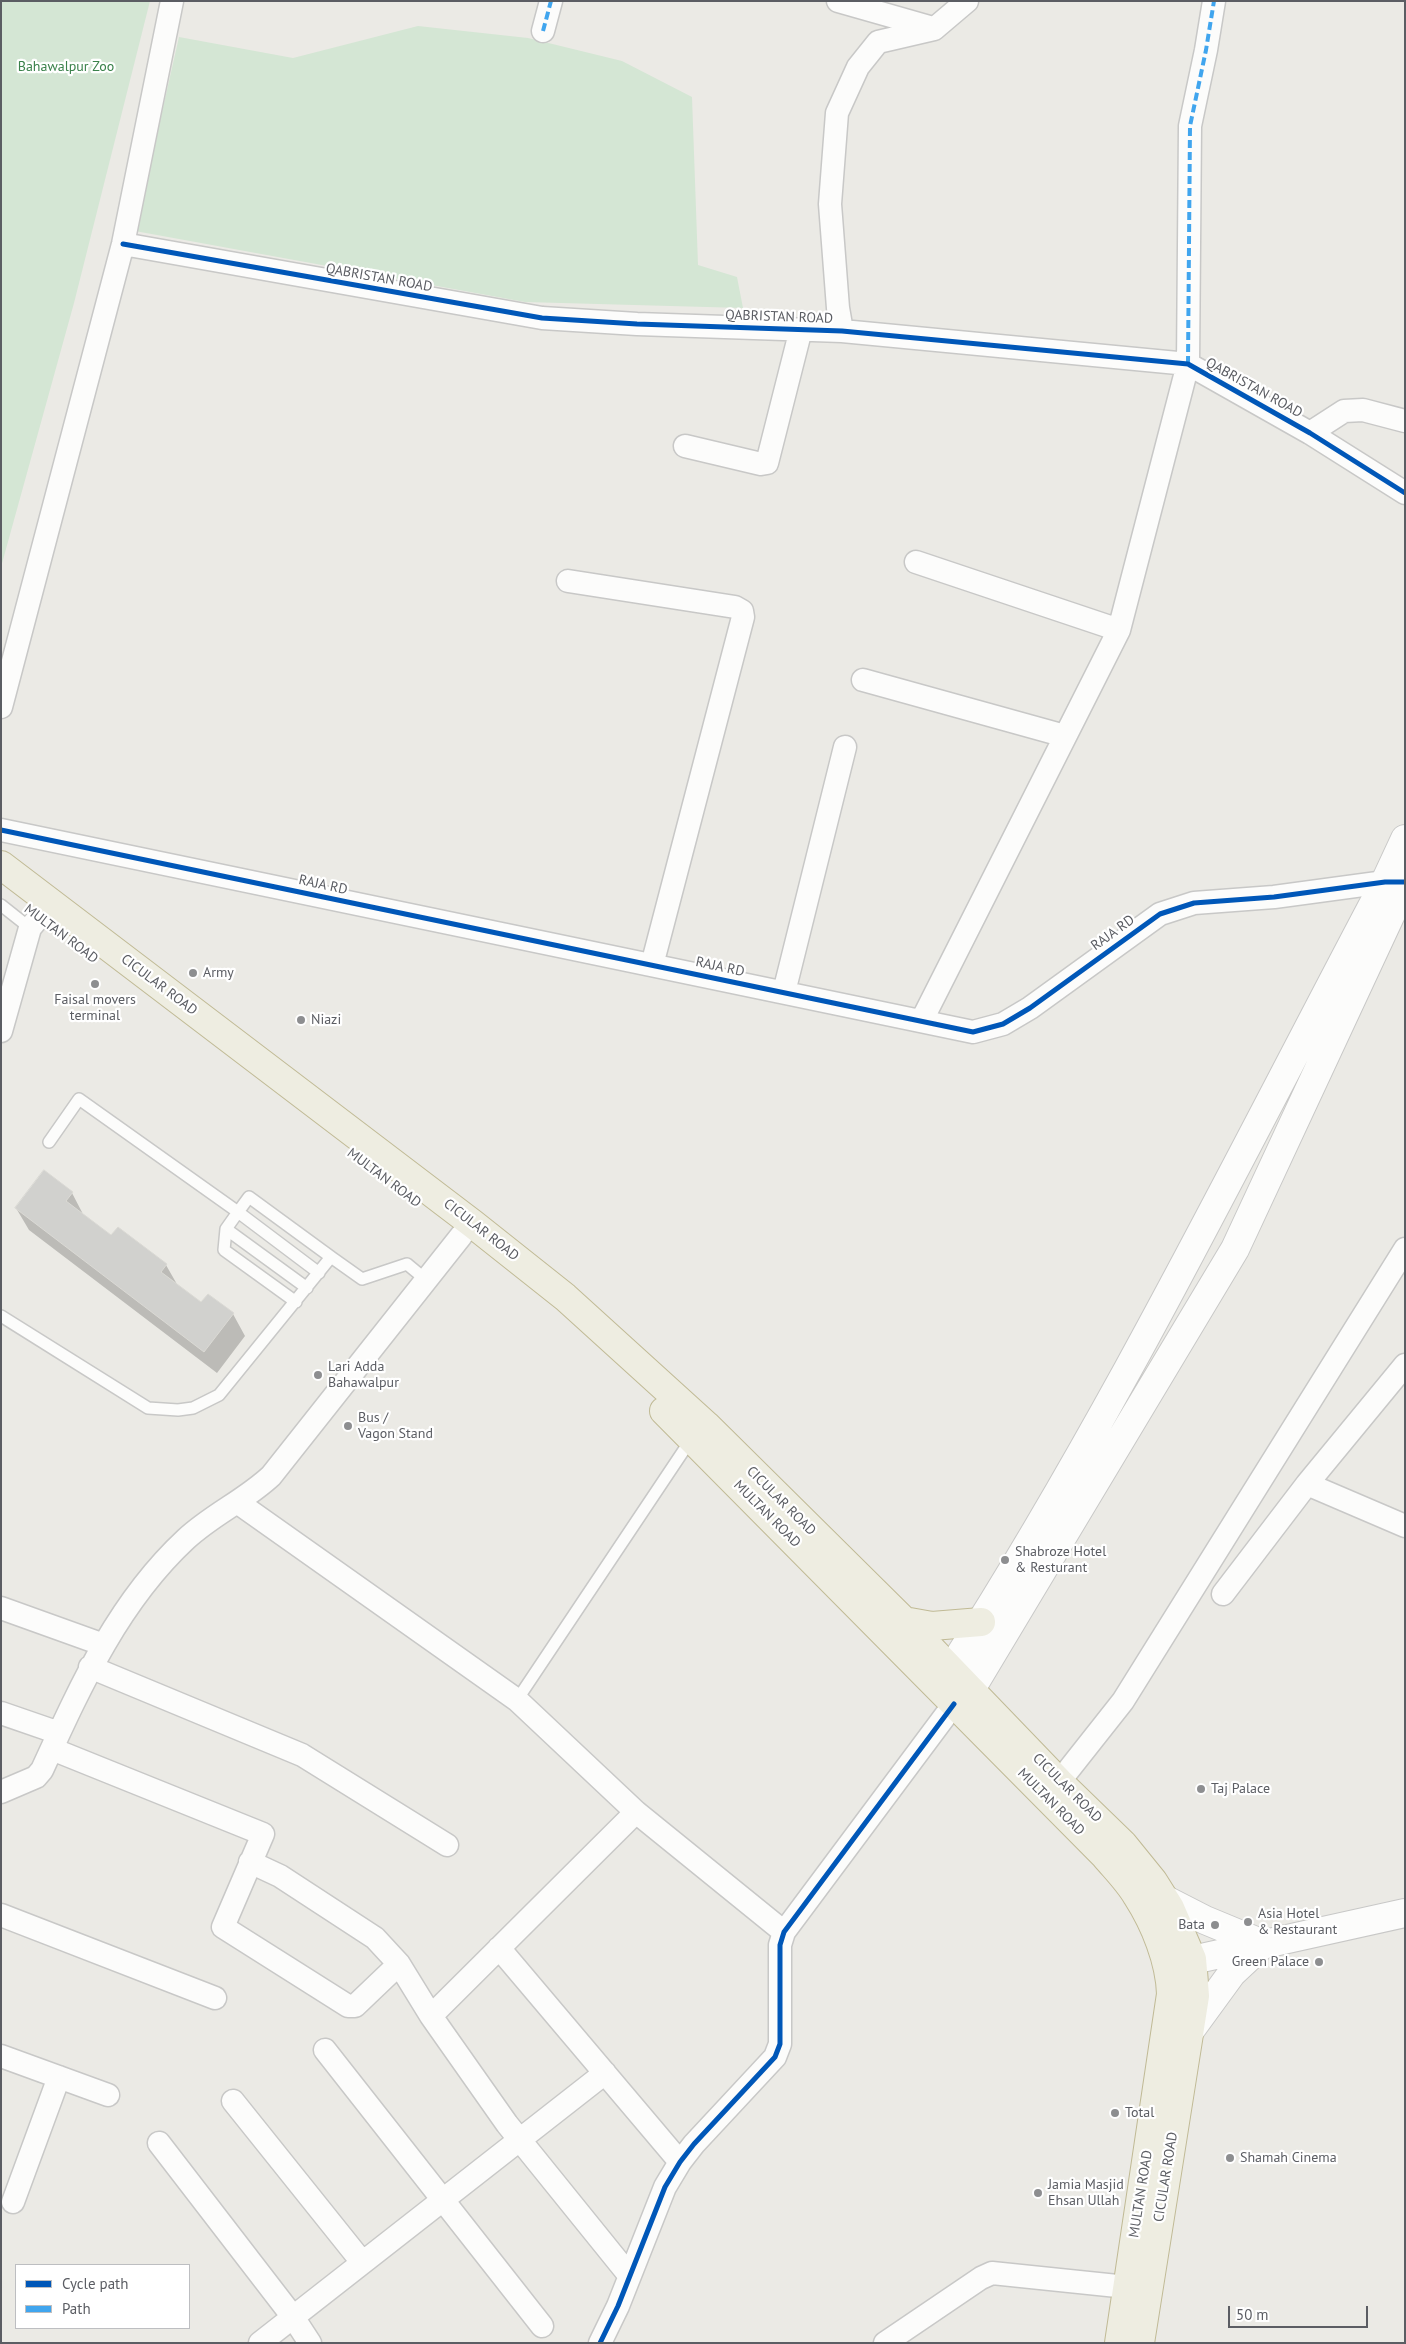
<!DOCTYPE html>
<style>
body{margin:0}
#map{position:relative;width:1406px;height:2344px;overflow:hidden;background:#ebeae5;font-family:"PT Sans",sans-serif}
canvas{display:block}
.frame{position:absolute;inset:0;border:2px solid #5b5d63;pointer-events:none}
.legend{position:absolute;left:15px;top:2264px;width:175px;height:65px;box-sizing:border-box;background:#fff;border:1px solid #bdbec1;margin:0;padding:6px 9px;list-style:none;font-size:15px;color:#5b5d63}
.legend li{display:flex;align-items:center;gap:10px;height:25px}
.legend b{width:25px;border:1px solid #bdbec1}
.scale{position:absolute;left:1228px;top:2306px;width:140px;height:22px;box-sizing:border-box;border:2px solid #5b5d63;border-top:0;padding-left:6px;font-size:15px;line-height:18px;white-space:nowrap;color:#5b5d63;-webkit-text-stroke:4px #fff;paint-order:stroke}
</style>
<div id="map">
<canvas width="1406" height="2344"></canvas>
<div class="frame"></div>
<ul class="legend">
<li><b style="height:6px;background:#0057b8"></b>Cycle path</li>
<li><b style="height:6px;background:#40a5ee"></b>Path</li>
</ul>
<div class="scale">50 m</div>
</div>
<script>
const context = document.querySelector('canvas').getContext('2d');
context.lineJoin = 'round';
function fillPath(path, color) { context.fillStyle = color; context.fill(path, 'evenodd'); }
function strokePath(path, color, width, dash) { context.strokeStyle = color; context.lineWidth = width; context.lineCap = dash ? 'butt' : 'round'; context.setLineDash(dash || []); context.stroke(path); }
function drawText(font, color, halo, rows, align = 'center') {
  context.font = font + ' "PT Sans",sans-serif'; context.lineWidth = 4.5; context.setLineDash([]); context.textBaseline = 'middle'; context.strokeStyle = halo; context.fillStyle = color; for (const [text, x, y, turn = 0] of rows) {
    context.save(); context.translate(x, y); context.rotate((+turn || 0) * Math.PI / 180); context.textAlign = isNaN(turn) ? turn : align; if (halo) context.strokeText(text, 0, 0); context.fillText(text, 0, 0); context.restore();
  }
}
const green = new Path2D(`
 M1,1h149l-76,302 -73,264z
 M418,26l110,12 94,23 70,36 6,168 39,12 6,31 -218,-6 -390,-71 44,-194 114,21z`);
const shadow = new Path2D(`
 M72,1193l12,23 28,21 54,28 12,21 24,18 31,10 12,22 -28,37 -188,-143 -13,-22z`);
const building = new Path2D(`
 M44,1170l29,22 -7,9 45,34 7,-8 49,37 -6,8 40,30 7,-8 26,19 -30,39 -189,-144z`);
const lane = new Path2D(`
 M1,905l29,23
 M49,1142l30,-43 159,113 -12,17 -2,21 72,52
 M226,1229l81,59
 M319,1273l-81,-61 11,-15 82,60
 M1,1316l147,92 30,2 15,-2 26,-13 112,-138 31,22 45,-15 18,15
 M517,1700l175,-262`);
const street = new Path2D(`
 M838,1l95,27
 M543,31l8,-30
 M123,244l419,74 95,6 205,7 346,33 122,69 95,60
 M842,331l-4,-23 -8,-104 7,-91 21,-46 20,-25 56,-13 33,-28
 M1310,433l34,-22 19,-1 42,11
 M685,446l76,18 6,-1 34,-134
 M916,562l203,68
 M568,581l167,26 7,4 1,6 -91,348
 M863,680l202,56
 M1,707l122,-463 49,-243
 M1,830l972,202 30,-8 27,-16 130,-94 34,-11 80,-6 111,-15h13
 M784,992l61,-245
 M922,1020l197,-390 69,-266 2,-238 16,-76 8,-49
 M1,1031l29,-103 21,-25
 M1307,1484l98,42
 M237,1502l280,198 119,112 148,120
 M1223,1594l84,-110 98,-119
 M1,1608l103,37
 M90,1667l212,88 145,90
 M1,1713l58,20
 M52,1749l211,85 -40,93 125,79h7l44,-42
 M1059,1782l64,-81 282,-452
 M1,1792l35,-15 6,-7c38,-83 76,-168 144,-231 27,-25 58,-38 85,-63l190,-240
 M250,1862l30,14 95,62 24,26 32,52 76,108 122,151
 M1,1915l214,83
 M499,1948l181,214
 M431,2016l205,-204
 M325,2050l217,276
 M1,2056l107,39
 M233,2101l129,161
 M159,2143l134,174 17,26
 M13,2202l46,-125
 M260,2343l345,-270
 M600,2343l18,-37 47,-119 15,-25 14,-18 81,-87 5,-13v-99l4,-13 170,-228
 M885,2343l96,-65 11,-5 135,14`);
const secondary = new Path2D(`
 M951,1669c162,-252 294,-523 434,-787l20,-43
 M971,1689l264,-440 170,-365
 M1164,1899l41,21 58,24
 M1170,1965l235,-52
 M1189,2032l43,-59 31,-29`);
const highway = new Path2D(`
 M1,865l472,359 92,73 141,128 198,196 155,161 64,62 30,37 17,27 22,51 3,37 -55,347
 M664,1411l441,445c11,13 24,26 32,40 18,28 33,65 34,98l-52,349
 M904,1621l28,5 49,-4`);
const quiet = new Path2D(`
 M543,31l8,-30
 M1188,364l2,-238 16,-76 8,-49`);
const cycleway = new Path2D(`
 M123,244l419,74 95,6 205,7 346,33 122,69 95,60
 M1,830l972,202 30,-8 27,-16 130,-94 34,-11 80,-6 111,-15h20
 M600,2343l18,-37 47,-119 15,-25 14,-18 81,-87 5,-13v-99l4,-13 170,-228`);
const markers = [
 [193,973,5,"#8d8e90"],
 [95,984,5,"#8d8e90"],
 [301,1020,5,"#8d8e90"],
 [318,1375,5,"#8d8e90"],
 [348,1426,5,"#8d8e90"],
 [1005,1560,5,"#8d8e90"],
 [1201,1789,5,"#8d8e90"],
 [1248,1922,5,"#8d8e90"],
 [1215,1925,5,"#8d8e90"],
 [1319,1962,5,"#8d8e90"],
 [1115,2113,5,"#8d8e90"],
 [1230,2158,5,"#8d8e90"],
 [1038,2193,5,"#8d8e90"]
];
const parkNames = [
 ["Bahawalpur Zoo",66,67]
];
const streetNames = [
 ["QABRISTAN ROAD",379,278,10],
 ["QABRISTAN ROAD",779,317,2],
 ["QABRISTAN ROAD",1254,388,29],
 ["RAJA RD",323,885,12],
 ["RAJA RD",1113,933,-36],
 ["MULTAN ROAD",61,934,37],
 ["RAJA RD",720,967,12],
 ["CICULAR ROAD",159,985,37],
 ["MULTAN ROAD",384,1178,37],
 ["CICULAR ROAD",481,1230,38],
 ["CICULAR ROAD",781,1501,45],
 ["MULTAN ROAD",767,1514,45],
 ["CICULAR ROAD",1067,1788,45],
 ["MULTAN ROAD",1051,1802,45],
 ["CICULAR ROAD",1166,2177,-81],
 ["MULTAN ROAD",1141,2194,-81]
];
const poiNames = [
 ["Army",203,973],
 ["Faisal movers",95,1000,"center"],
 ["terminal",95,1016,"center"],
 ["Niazi",311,1020],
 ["Lari Adda",328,1367],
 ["Bahawalpur",328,1383],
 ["Bus /",358,1418],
 ["Vagon Stand",358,1434],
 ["Shabroze Hotel",1015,1552],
 ["& Resturant",1015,1568],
 ["Taj Palace",1211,1789],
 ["Asia Hotel",1258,1914],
 ["& Restaurant",1258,1930],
 ["Bata",1205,1925,"right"],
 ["Green Palace",1309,1962,"right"],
 ["Total",1125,2113],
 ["Shamah Cinema",1240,2158],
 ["Jamia Masjid",1048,2185],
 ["Ehsan Ullah",1048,2201]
];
fillPath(green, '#d4e6d4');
fillPath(shadow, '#0003');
fillPath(building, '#d1d1ce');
strokePath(building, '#dad9d4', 1);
strokePath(lane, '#c8c8c7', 14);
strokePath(street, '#c8c8c7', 25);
strokePath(secondary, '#c8c8c7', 30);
strokePath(highway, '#c0ba95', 30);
strokePath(lane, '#fcfcfb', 11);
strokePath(street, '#fcfcfb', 22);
strokePath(secondary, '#fcfcfb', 28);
strokePath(highway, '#eeede1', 28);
strokePath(quiet, '#40a5ee', 4, [8, 4]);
strokePath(cycleway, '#0057b8', 5);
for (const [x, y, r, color] of markers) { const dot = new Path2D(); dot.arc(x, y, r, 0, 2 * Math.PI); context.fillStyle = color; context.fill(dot); strokePath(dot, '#fff', 2); }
drawText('14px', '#3b824b', '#fff', parkNames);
drawText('14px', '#5b5d63', '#fff', streetNames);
drawText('14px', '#5b5d63', '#fff', poiNames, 'left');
</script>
